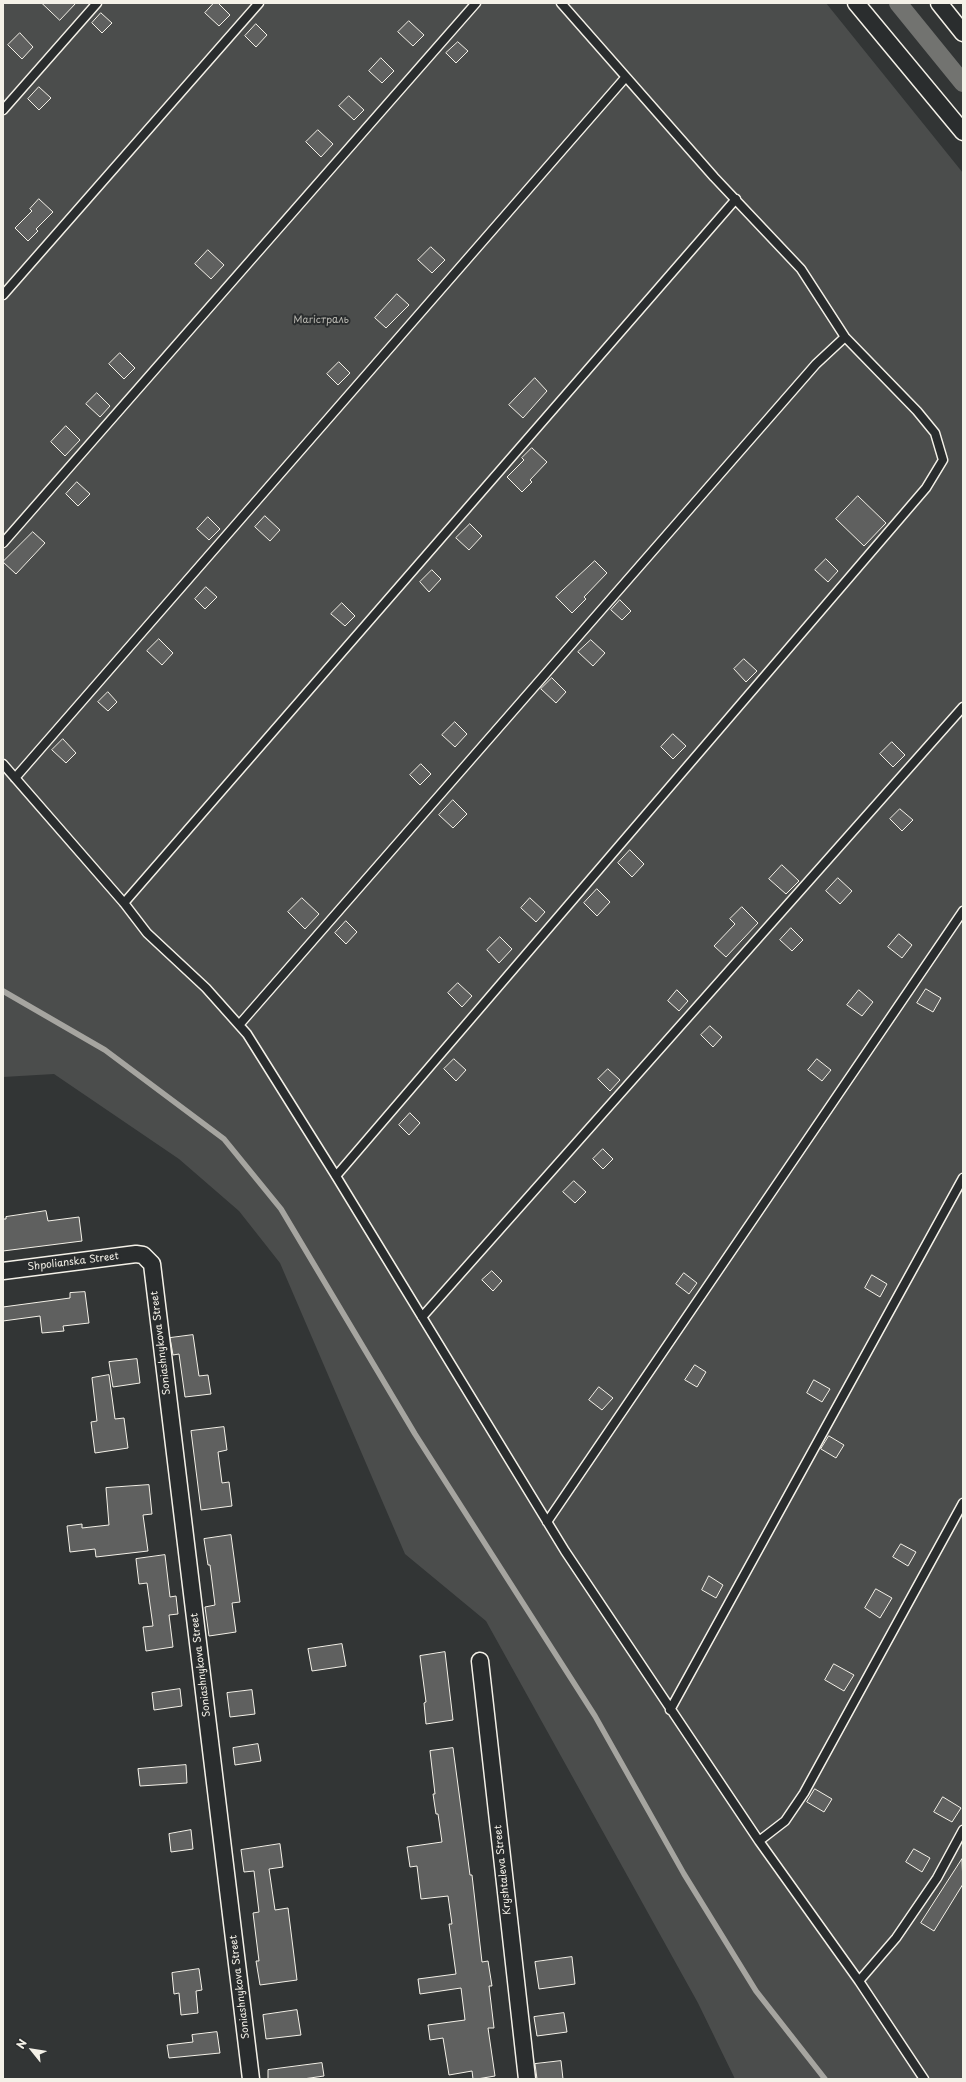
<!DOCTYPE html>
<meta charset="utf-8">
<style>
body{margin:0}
#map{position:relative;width:966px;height:2082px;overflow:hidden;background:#323535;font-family:"Playpen Sans",sans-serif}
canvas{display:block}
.frame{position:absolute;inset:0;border:4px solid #f4f1e8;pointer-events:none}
.north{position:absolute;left:12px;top:2030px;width:40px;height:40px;-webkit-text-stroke:3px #2a2d2e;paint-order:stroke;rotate:300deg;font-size:11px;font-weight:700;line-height:16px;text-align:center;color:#f4f1e8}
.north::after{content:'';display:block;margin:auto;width:14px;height:18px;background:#f4f1e8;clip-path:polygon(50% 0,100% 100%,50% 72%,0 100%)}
</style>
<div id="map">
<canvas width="966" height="2082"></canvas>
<div class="frame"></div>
<div class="north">N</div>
</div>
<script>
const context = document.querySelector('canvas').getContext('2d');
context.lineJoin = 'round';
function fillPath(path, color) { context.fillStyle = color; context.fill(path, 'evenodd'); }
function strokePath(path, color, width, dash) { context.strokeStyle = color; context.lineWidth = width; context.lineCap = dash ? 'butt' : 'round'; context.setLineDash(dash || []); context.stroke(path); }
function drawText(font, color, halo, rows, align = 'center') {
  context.font = font + ' "Playpen Sans",sans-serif'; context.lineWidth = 4; context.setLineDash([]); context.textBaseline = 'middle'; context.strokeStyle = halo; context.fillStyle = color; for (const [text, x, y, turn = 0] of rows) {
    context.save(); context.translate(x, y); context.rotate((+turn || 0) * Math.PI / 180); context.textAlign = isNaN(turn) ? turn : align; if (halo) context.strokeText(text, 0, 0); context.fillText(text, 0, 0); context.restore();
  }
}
const green = new Path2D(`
 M3,3h823l137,170v1906h-228l-37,-76 -212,-382 -81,-67 -125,-291 -41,-52 -60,-52 -125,-85 -51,3z`);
const stream = new Path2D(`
 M3,991l102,59 119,89 57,70 134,225 180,282 89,158 72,117 69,88`);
const canal = new Path2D(`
 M898,3l65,80`);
const building = new Path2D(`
 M42,3h34l-16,17z
 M214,3h4l12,12 -11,11 -14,-13z
 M101,13l11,10 -10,10 -10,-10z
 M409,21l15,14 -11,11 -15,-14z
 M256,24l11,11 -11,12 -11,-11z
 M20,33l13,14 -11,12 -14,-14z
 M458,42l10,9 -12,12 -10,-10z
 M381,58l13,13 -12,12 -13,-12z
 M39,87l12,11 -12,12 -11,-11z
 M349,96l15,14 -10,10 -15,-14z
 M318,130l15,14 -12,13 -15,-15z
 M39,199l14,13 -17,17 2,2 -10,10 -13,-13 17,-17 -2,-2z
 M431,247l14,13 -13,13 -14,-13z
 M208,250l16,15 -13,14 -16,-15z
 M397,294l12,11 -23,23 -11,-10z
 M120,353l15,15 -11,11 -15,-15z
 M339,362l11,11 -12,12 -11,-11z
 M535,378l12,13 -24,27 -14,-13z
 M97,393l13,13 -10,11 -14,-13z
 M66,426l14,14 -15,16 -14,-14z
 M532,448l15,14 -17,18 2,2 -10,10 -15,-15 17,-17 -2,-2z
 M77,482l13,12 -12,12 -12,-12z
 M858,496l28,27 -22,23 -28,-27z
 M265,516l15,14 -10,11 -15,-14z
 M208,517l12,12 -11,11 -12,-11z
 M470,524l12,12 -13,14 -13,-12z
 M33,532l12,11 -29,31 -13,-12z
 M826,559l12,12 -10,11 -13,-12z
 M595,561l12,12 -23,24 2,2 -14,14 -16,-16z
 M432,570l9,9 -12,13 -9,-10z
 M206,587l11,10 -12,12 -10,-10z
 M620,600l11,11 -9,9 -11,-10z
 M342,603l13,13 -10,10 -14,-12z
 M159,639l14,14 -11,12 -15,-14z
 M591,640l14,13 -12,13 -15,-14z
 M744,659l13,12 -11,11 -12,-13z
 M552,678l14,14 -10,11 -15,-14z
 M108,692l9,10 -9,9 -10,-9z
 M455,722l12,12 -12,13 -13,-12z
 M673,734l13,12 -13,13 -12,-12z
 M63,739l13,14 -10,10 -14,-13z
 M892,742l13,13 -12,12 -13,-13z
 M421,764l10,10 -11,11 -10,-10z
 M453,800l14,14 -14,14 -14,-13z
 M900,809l13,11 -11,11 -12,-12z
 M630,850l14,14 -12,13 -14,-14z
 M782,865l17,16 -13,13 -17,-15z
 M838,878l14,13 -12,13 -14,-13z
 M597,889l13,13 -13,14 -13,-13z
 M302,898l17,16 -14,15 -17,-17z
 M530,898l15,14 -9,10 -15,-14z
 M742,907l16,16 -32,34 -12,-11 21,-22 -5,-5z
 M346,921l11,11 -11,12 -11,-11z
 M791,928l12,12 -11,11 -12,-11z
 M899,934l13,11 -10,13 -14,-11z
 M500,937l12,12 -13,14 -12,-13z
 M458,983l14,13 -10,11 -14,-14z
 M926,989l15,9 -8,14 -16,-9z
 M677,990l11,11 -9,10 -11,-10z
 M859,990l14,12 -11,14 -15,-11z
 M710,1026l12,11 -9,10 -12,-12z
 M454,1059l12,11 -10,11 -12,-12z
 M817,1059l14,11 -9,11 -14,-11z
 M608,1069l12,11 -10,11 -12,-12z
 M410,1113l10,10 -11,12 -10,-10z
 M603,1149l10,10 -10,10 -10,-10z
 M574,1181l12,11 -11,11 -12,-11z
 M46,1211l2,10 31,-4 3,24 -79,10v-32h3v-2z
 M492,1271l10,10 -9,10 -11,-11z
 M684,1273l13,10 -8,11 -13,-10z
 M872,1275l15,9 -7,13 -15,-9z
 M85,1292l4,31 -26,3 1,5 -22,2 -2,-17 -37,5v-14l67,-9v-5z
 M193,1335l6,41 9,-1 3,19 -26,3 -6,-43 -6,1 -3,-17z
 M137,1359l3,24 -27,4 -4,-25z
 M695,1365l11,7 -9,15 -12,-7z
 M109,1375l6,44 9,-1 4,30 -33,5 -4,-31 6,-1 -5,-43z
 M814,1380l16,9 -8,13 -15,-9z
 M599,1387l14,11 -11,12 -13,-10z
 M224,1427l3,23 -9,2 4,31 7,-1 3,24 -31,4 -10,-79z
 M829,1436l15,9 -8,13 -15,-9z
 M149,1485l3,29 -9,1 5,36 -52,6 -1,-8 -25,3 -3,-26 15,-2v4l27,-3 -3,-37z
 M231,1535l9,67 -8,1 4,29 -27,4 -4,-29 10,-2 -5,-40h-2l-4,-26z
 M901,1544l15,8 -8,14 -15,-9z
 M165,1555l5,42 6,-1 2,18 -9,1 4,32 -27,4 -3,-24 10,-1 -6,-43 -8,1 -3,-25z
 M709,1576l14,9 -7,13 -14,-8z
 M876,1589l16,9 -12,20 -15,-10z
 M342,1644l4,22 -34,5 -4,-22z
 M445,1652l8,68 -27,4 -2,-21 2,-1 -6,-46z
 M834,1664l20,11 -10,16 -19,-11z
 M180,1689l2,17 -28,4 -2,-17z
 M252,1690l3,24 -25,3 -3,-24z
 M258,1744l3,17 -26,4 -2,-17z
 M453,1748l17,127h2l10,87 6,-1 4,25h-3l5,42h-6l7,48 -18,3h-4l-1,-8 -23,4 -6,-37 -13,2 -2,-15 37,-5 -4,-32 -41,6 -2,-15 38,-5 -7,-50h3l-4,-28 -27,3 -4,-33 -7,1 -3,-20 35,-5 -4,-28h-2l-3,-20h2l-5,-43z
 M186,1765l1,18 -47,3 -2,-17z
 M815,1789l17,10 -8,13 -17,-10z
 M943,1797l18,11 -9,14 -18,-10z
 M191,1830l2,19 -22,3 -2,-18z
 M280,1844l3,23 -14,2 6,41 13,-2 9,72 -37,5 -4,-24h3l-6,-48 6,-1 -5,-41 -10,1 -3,-22z
 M914,1849l16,9 -8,14 -16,-10z
 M962,1859l1,25 -29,47 -13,-8z
 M572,1957l3,27 -36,5 -4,-27z
 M199,1969l3,21 -6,1 2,22 -17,2 -2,-22 -5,1 -2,-21z
 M297,2010l4,25 -35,4 -3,-24z
 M564,2013l3,19 -30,4 -3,-19z
 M217,2032l3,21 -51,5 -2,-13 26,-3 -1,-7z
 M561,2061l2,18h-26l-2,-15z
 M322,2063l2,13 -21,3h-35v-9z`);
const lane = new Path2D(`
 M3,110l94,-107
 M3,295l256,-292
 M3,543l473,-540
 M3,764l121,139 23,30 59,55 41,46 89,142 229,375 194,290 100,140 65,98
 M15,778l610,-700
 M124,903l612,-704
 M239,1025l577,-661 29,-27
 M336,1176l590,-688 17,-28 -8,-27 -18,-22 -72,-74 -44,-68 -87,-92 -153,-174
 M422,1317l541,-610
 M547,1522l416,-611
 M670,1710l293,-532
 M759,1841l26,-20 19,-28 159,-290
 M859,1981l37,-43 41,-60 26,-48`);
const street = new Path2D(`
 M856,3l107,129
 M939,3l24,30
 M3,1271l133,-17 7,1 9,9 99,815
 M480,1661l47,418`);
const parkNames = [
 ["Магістраль",321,320]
];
const streetNames = [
 ["Shpolianska Street",73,1262,-7],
 ["Soniashnykova Street",161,1343,-97],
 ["Soniashnykova Street",201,1665,-97],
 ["Kryshtaleva Street",503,1870,-96],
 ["Soniashnykova Street",240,1987,-97]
];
fillPath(green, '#4b4d4c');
strokePath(stream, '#a6a5a0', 5.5);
strokePath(canal, '#727370', 18);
fillPath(building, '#5f605f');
strokePath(building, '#f4f1e8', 1);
strokePath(lane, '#f4f1e8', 11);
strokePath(street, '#f4f1e8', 19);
strokePath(lane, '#2a2d2e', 8);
strokePath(street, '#2a2d2e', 16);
drawText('10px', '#b9b8b1', '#2a2d2e', parkNames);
drawText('10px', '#f4f1e8', '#2a2d2e', streetNames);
</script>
